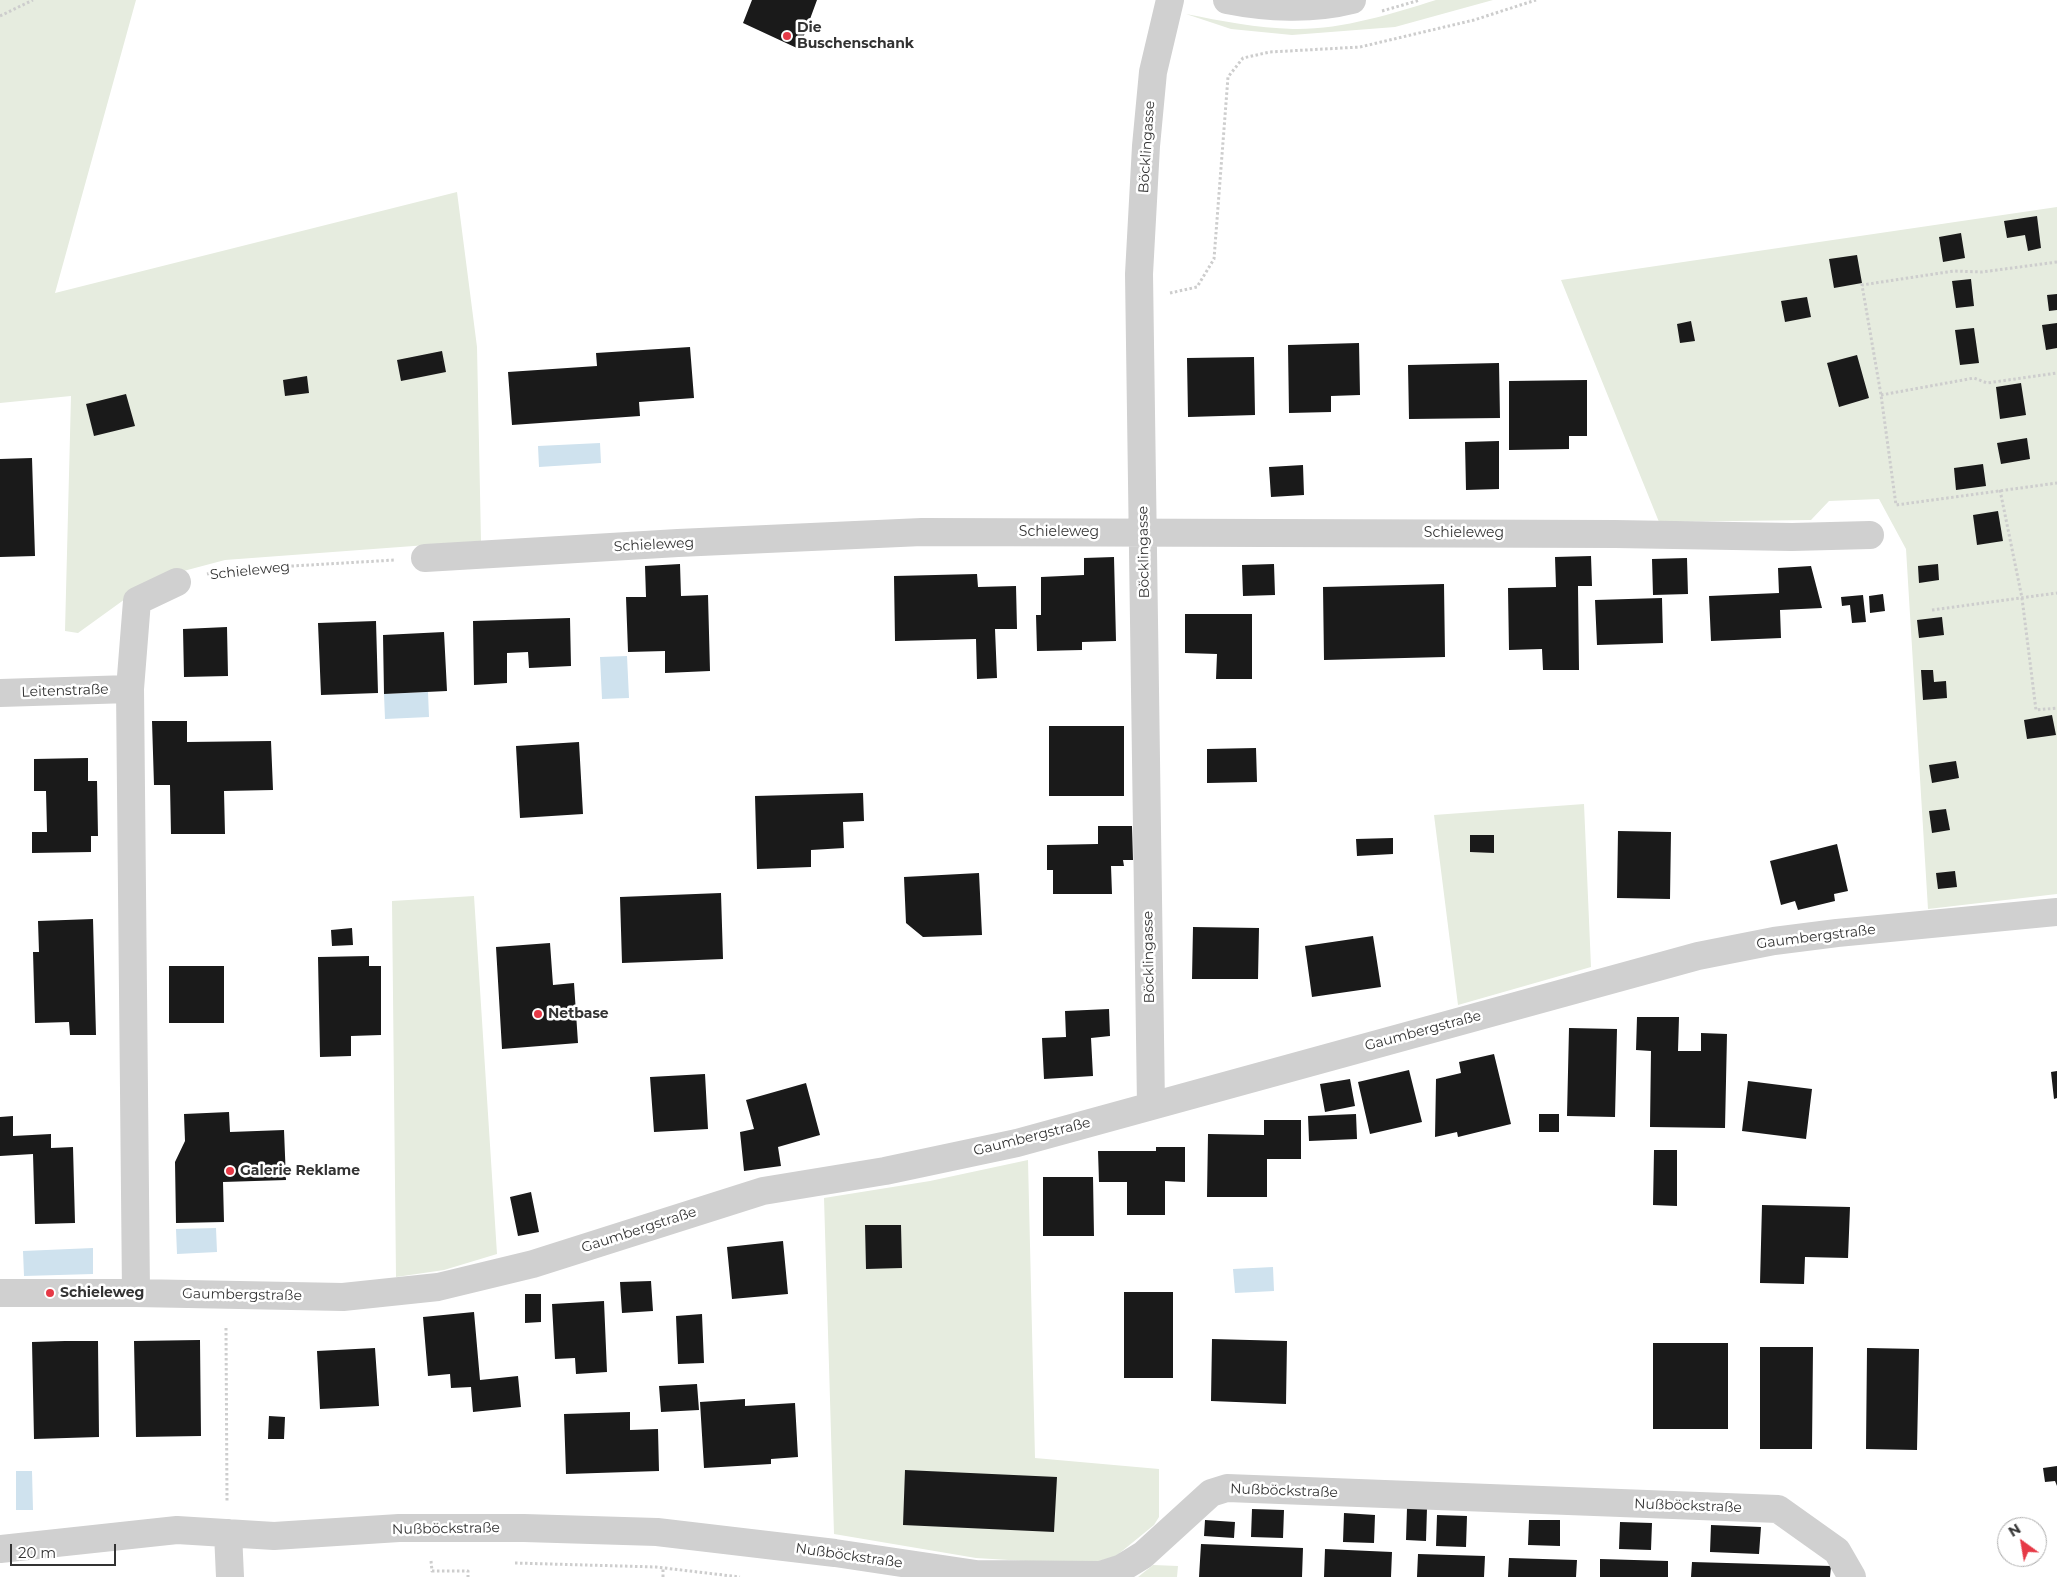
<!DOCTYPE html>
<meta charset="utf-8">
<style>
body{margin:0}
#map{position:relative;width:2057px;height:1577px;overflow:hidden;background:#fff;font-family:Montserrat,sans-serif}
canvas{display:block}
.north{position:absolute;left:1997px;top:1517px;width:50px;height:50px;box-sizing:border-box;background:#fff;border:1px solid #adadad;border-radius:50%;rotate:328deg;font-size:14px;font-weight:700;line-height:20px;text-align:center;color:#333}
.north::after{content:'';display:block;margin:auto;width:18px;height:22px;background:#e63946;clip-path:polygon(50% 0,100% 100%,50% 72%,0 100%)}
.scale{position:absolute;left:10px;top:1544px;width:106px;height:22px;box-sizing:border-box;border:2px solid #333;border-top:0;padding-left:6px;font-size:15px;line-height:18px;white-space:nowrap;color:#333;-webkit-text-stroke:4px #fff;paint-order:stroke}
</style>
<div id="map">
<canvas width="2057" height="1577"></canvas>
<div class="north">N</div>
<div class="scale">20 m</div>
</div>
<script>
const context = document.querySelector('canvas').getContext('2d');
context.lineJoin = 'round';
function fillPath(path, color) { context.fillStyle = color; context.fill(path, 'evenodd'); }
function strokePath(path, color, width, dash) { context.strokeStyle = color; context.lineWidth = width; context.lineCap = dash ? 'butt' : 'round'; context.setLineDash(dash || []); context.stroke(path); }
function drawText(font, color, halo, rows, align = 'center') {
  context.font = font + ' Montserrat,sans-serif'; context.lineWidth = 5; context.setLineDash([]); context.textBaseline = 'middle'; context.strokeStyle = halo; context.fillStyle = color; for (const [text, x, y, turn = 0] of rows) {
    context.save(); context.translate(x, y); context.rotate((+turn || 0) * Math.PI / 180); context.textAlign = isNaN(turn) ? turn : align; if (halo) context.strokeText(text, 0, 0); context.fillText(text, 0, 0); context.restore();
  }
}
const green = new Path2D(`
 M0,0h136l-81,293 402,-101 20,155 4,194 -256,19 -49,13 -44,21 -54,39 -13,-2 6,-235 -71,7z
 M1436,0h57l-98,27 -103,8 -61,-6 -45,-15c35,7 71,14 107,15 48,1 98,-15 143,-29z
 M2057,207v687l-129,15 -22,-360 -27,-50 -50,2 -18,19 -152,2 -98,-242z
 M1584,804l7,163 -133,38 -24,-190z
 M474,896l23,358 -53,16 -48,7 -4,-376z
 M1028,1160l7,298 124,11v48l-5,8 -38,31 -17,5 -57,1 -66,-4 -142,-24 -10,-336 106,-17z
 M1153,1565l25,1 -1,11h-39z`);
const water = new Path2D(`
 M600,443l1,20 -62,4 -1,-21z
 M627,656l2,42 -27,1 -2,-42z
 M428,692l1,25 -44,2 -1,-25z
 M216,1228l1,24 -40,2 -1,-25z
 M93,1248v26l-69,2 -1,-25z
 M1273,1267l1,24 -39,2 -2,-24z
 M16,1471h16l1,39h-17z`);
const building = new Path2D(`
 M752,0h65l-18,49 -56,-26z
 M2037,216l4,32 -13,3 -3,-16 -18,3 -3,-17z
 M1961,233l4,25 -22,4 -4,-25z
 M1857,255l5,28 -28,5 -5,-29z
 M1971,279l3,27 -18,2 -4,-27z
 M2057,294v16l-8,1 -2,-16z
 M1807,297l4,20 -26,5 -4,-21z
 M1691,321l4,20 -15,2 -3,-19z
 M2057,323v25l-11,2 -4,-25z
 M1974,328l5,35 -19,2 -5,-35z
 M1359,343l1,52 -29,1v16l-42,1 -1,-68z
 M690,347l4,51 -55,4 1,14 -128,9 -4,-53 89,-6 -1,-13z
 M442,351l4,21 -45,9 -4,-21z
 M1857,355l12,43 -30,9 -12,-44z
 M1254,357l1,58 -67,2 -1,-59z
 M1499,363l1,55 -91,1 -1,-54z
 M307,376l2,17 -24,3 -2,-16z
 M1587,380v56h-18v13l-60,1v-69z
 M2021,383l5,32 -26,4 -4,-32z
 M126,394l9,32 -41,10 -8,-32z
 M2027,438l3,21 -29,5 -4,-21z
 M1499,441v48l-33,1 -1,-48z
 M32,458l3,98 -35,1v-98z
 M1983,464l3,22 -30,4 -2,-22z
 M1303,465l1,30 -33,2 -2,-30z
 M1998,511l5,30 -26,4 -4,-30z
 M1591,556l1,30h-14l1,84h-36l-1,-21 -33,1 -1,-62 48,-1 -1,-30z
 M1114,557l2,84 -34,1v8l-45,1 -1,-36h5v-38l43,-2v-17z
 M1687,558l1,36 -35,1 -1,-36z
 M680,564l1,32 27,-1 2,76 -45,2v-22l-37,1 -2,-55h20l-1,-31z
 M1274,564l1,31 -32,1 -1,-31z
 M1938,564l1,16 -20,3 -1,-17z
 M1811,566l11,42 -42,2 1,28 -70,3 -2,-45 70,-3 -1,-25z
 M977,574l1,13 38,-1 1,43h-22l2,49 -20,1 -1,-40 -81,2 -1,-65z
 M1444,584l1,73 -121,3 -1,-73z
 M1883,594l2,17 -15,2 -1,-17z
 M1863,595l3,27 -14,1 -2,-18 -8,1 -1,-9z
 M1662,598l1,45 -66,2 -2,-45z
 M1185,614h67v65h-36l1,-25 -32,-1z
 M1942,617l2,18 -25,3 -2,-18z
 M570,618l1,48 -42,2 -1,-16 -21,1v30l-33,2 -1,-64z
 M376,621l2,72 -57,2 -3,-72z
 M227,627l1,49 -44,1 -1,-48z
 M444,632l3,59 -63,3 -1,-59z
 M1921,670h12l1,12 12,-1 1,17 -24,2z
 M2052,715l4,20 -29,4 -3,-19z
 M152,721h35v21l84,-1 2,49 -49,1 1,43h-54l-1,-49h-16z
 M1049,726h75v70h-75z
 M579,742l4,72 -63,4 -4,-72z
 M1256,748l1,34 -50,1v-34z
 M88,758v23h9l1,55h-7v16l-59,1v-21h15l-1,-41h-12v-32z
 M1956,761l3,17 -27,5 -3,-18z
 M863,793l1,28 -21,1 1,26 -33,2v17l-54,2 -2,-73z
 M1946,809l4,21 -18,3 -3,-22z
 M1098,826h34l1,34h-10l1,6h-13l1,28h-59v-24h-6v-25l51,-1z
 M1618,831l53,1 -1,67 -53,-1z
 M1470,835h24v18l-24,-1z
 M1393,838v16l-36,2 -1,-17z
 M1837,844l11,47 -14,3 1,7 -37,9 -3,-9 -14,4 -11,-44z
 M1955,871l2,16 -19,2 -2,-16z
 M979,873l3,62 -59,2 -17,-14 -2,-46z
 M721,893l2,66 -101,4 -2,-66z
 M93,919l3,116h-26l-1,-13 -34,1 -2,-71h6l-1,-31z
 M1193,927l66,1 -1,51h-66z
 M352,928l1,17 -21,1 -1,-16z
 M1373,936l8,51 -69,10 -7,-51z
 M550,943l3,42 21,-2 4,60 -76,6 -6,-102z
 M369,956v10h12v69l-30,1v20l-31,1 -2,-100z
 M169,966h55v57h-55z
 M1109,1009l1,27 -19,2 2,38 -49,3 -2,-41 24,-1 -1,-26z
 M1637,1017h42l-1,34h23v-18l26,1 -2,94 -75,-1 1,-76 -15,-1z
 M1569,1028l48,1 -2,88 -48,-1z
 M1494,1054l17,70 -53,13 -1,-5 -22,5 1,-58 25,-6 -2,-11z
 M1409,1070l13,52 -52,12 -12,-52z
 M2057,1071v27l-3,1 -3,-27z
 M705,1074l3,55 -54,3 -4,-55z
 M1350,1079l5,27 -30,6 -5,-28z
 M1748,1081l64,8 -6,50 -64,-8z
 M806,1083l14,52 -42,12 3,19 -37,5 -4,-39 14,-3 -8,-29z
 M229,1112l1,20 54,-2 2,50 -63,2 1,40 -48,1 -1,-61 10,-21 -1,-27z
 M1356,1114l1,25 -48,2 -1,-25z
 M1539,1114h20v18h-20z
 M13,1116v20l38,-2v14l22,-1 2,76 -40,1 -2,-70 -33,2v-39z
 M1264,1120h37v39h-34v38h-60l1,-63 56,1z
 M1156,1147h29v35l-20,-1v34h-38v-33h-28l-1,-31h58z
 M1654,1150h23v56l-24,-1z
 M1043,1177h50l1,59h-51z
 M531,1192l8,40 -21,4 -8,-39z
 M1762,1205l88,2 -2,51 -43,-1 -1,27 -44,-1z
 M865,1225h36l1,43 -36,1z
 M783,1241l5,53 -56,5 -5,-52z
 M651,1281l2,30 -31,2 -2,-31z
 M1124,1292h49v86h-49z
 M525,1294h16v28l-16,1z
 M604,1301l3,71 -31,2 -1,-16 -20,1 -3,-55z
 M474,1312l6,68 38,-4 3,31 -48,5 -2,-25 -20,1 -1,-14 -22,2 -5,-59z
 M702,1314l2,49 -26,1 -2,-48z
 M1212,1339l75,2 -1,63 -75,-3z
 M200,1340l1,96 -65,1 -2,-96z
 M65,1341h33l1,96 -65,2 -2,-97z
 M1653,1343h75v86h-75z
 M1760,1347h53l-1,102h-52z
 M375,1348l4,58 -59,3 -3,-58z
 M1867,1348l52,1 -2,101 -51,-1z
 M697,1384l2,26 -38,2 -2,-26z
 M745,1399v7l50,-3 3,54 -27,2v5l-67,4 -4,-66z
 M630,1412v18l28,-1 1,42 -93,3 -2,-60z
 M269,1416l16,1 -1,22h-16z
 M2057,1466v20l-2,-5 -10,1 -2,-14z
 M905,1470l152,7 -3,55 -151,-7z
 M1407,1508h20l-1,33 -20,-1z
 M1252,1509l32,1 -1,28 -32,-1z
 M1344,1513l31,2 -1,28 -31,-1z
 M1437,1515l30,1 -1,31 -30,-1z
 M1205,1520l30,2 -1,16 -30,-2z
 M1529,1520h31v26l-32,-1z
 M1620,1522l32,1 -1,27 -32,-1z
 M1711,1525l50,2 -2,27 -49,-2z
 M1201,1544l102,4 -1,29h-103z
 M1325,1549l67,3 -1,25h-67z
 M1418,1554l67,2 -1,21h-67z
 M1509,1558l68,2 -1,17h-68z
 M1600,1559l68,2v16h-68z
 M1692,1562l139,4 -1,11h-139z`);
const path = new Path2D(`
 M1382,11l38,-11
 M0,16l33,-16
 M2057,262l-75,10 -28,-1 -92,14 19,110 15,110 161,-22
 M1170,293l27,-6 17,-28 14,-182 15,-19 27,-6 90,-5 114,-27 62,-20
 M1881,395l93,-17 13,5 70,-10
 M2000,490l22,108 14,112 21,-2
 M207,574l17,-4 171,-10
 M1932,610l125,-17
 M226,1328l1,173
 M431,1561l1,10h36v6
 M515,1563l141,4 84,10
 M663,1577v-9`);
const minor = new Path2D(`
 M1227,0c40,8 86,10 125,0
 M425,558l253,-15 244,-11 693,2 177,3 78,-2
 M0,693l130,-4
 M1151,1106l-12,-832 7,-128 7,-74 17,-72
 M0,1293h136l207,4 95,-10 95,-23 230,-73 122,-20 132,-28 681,-187 76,-15 63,-8 220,-21
 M136,1293l-6,-604 7,-88 40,-19
 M228,1533l2,44
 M0,1549l177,-19 97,6 125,-8h125l133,4 178,21 141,21 124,1 22,-7 21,-13 68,-62 16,-5 551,21 59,42 15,26`);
const markers = [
 [787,36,5,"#e63946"],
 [538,1014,5,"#e63946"],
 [230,1171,5,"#e63946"],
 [50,1293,5,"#e63946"]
];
const poiNames = [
 ["Die",797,28],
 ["Buschenschank",797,44],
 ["Netbase",548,1014],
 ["Galerie Reklame",240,1171],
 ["Schieleweg",60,1293]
];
const streetNames = [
 ["Böcklingasse",1147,147,-86],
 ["Schieleweg",1059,532],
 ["Schieleweg",1464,533],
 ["Schieleweg",654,545,-3],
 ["Böcklingasse",1144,552,-91],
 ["Schieleweg",250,571,-6],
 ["Leitenstraße",65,691,-2],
 ["Gaumbergstraße",1816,937,-7],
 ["Böcklingasse",1149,957,-91],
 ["Gaumbergstraße",1423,1031,-15],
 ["Gaumbergstraße",1032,1137,-14],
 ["Gaumbergstraße",639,1230,-18],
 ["Gaumbergstraße",242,1295,1],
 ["Nußböckstraße",1284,1491,2],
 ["Nußböckstraße",1688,1506,2],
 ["Nußböckstraße",446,1529,-1],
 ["Nußböckstraße",849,1556,8]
];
fillPath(green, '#e6ecdf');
fillPath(water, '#cfe2ee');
fillPath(building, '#1a1a1a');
strokePath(path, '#cdcdcd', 3, [2.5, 2.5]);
strokePath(minor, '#d0d0d0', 28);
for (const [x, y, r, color] of markers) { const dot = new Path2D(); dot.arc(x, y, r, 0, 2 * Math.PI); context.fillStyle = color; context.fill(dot); strokePath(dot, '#fff', 2); }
drawText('bold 14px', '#333', '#fff', poiNames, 'left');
drawText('14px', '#333', '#fff', streetNames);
</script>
